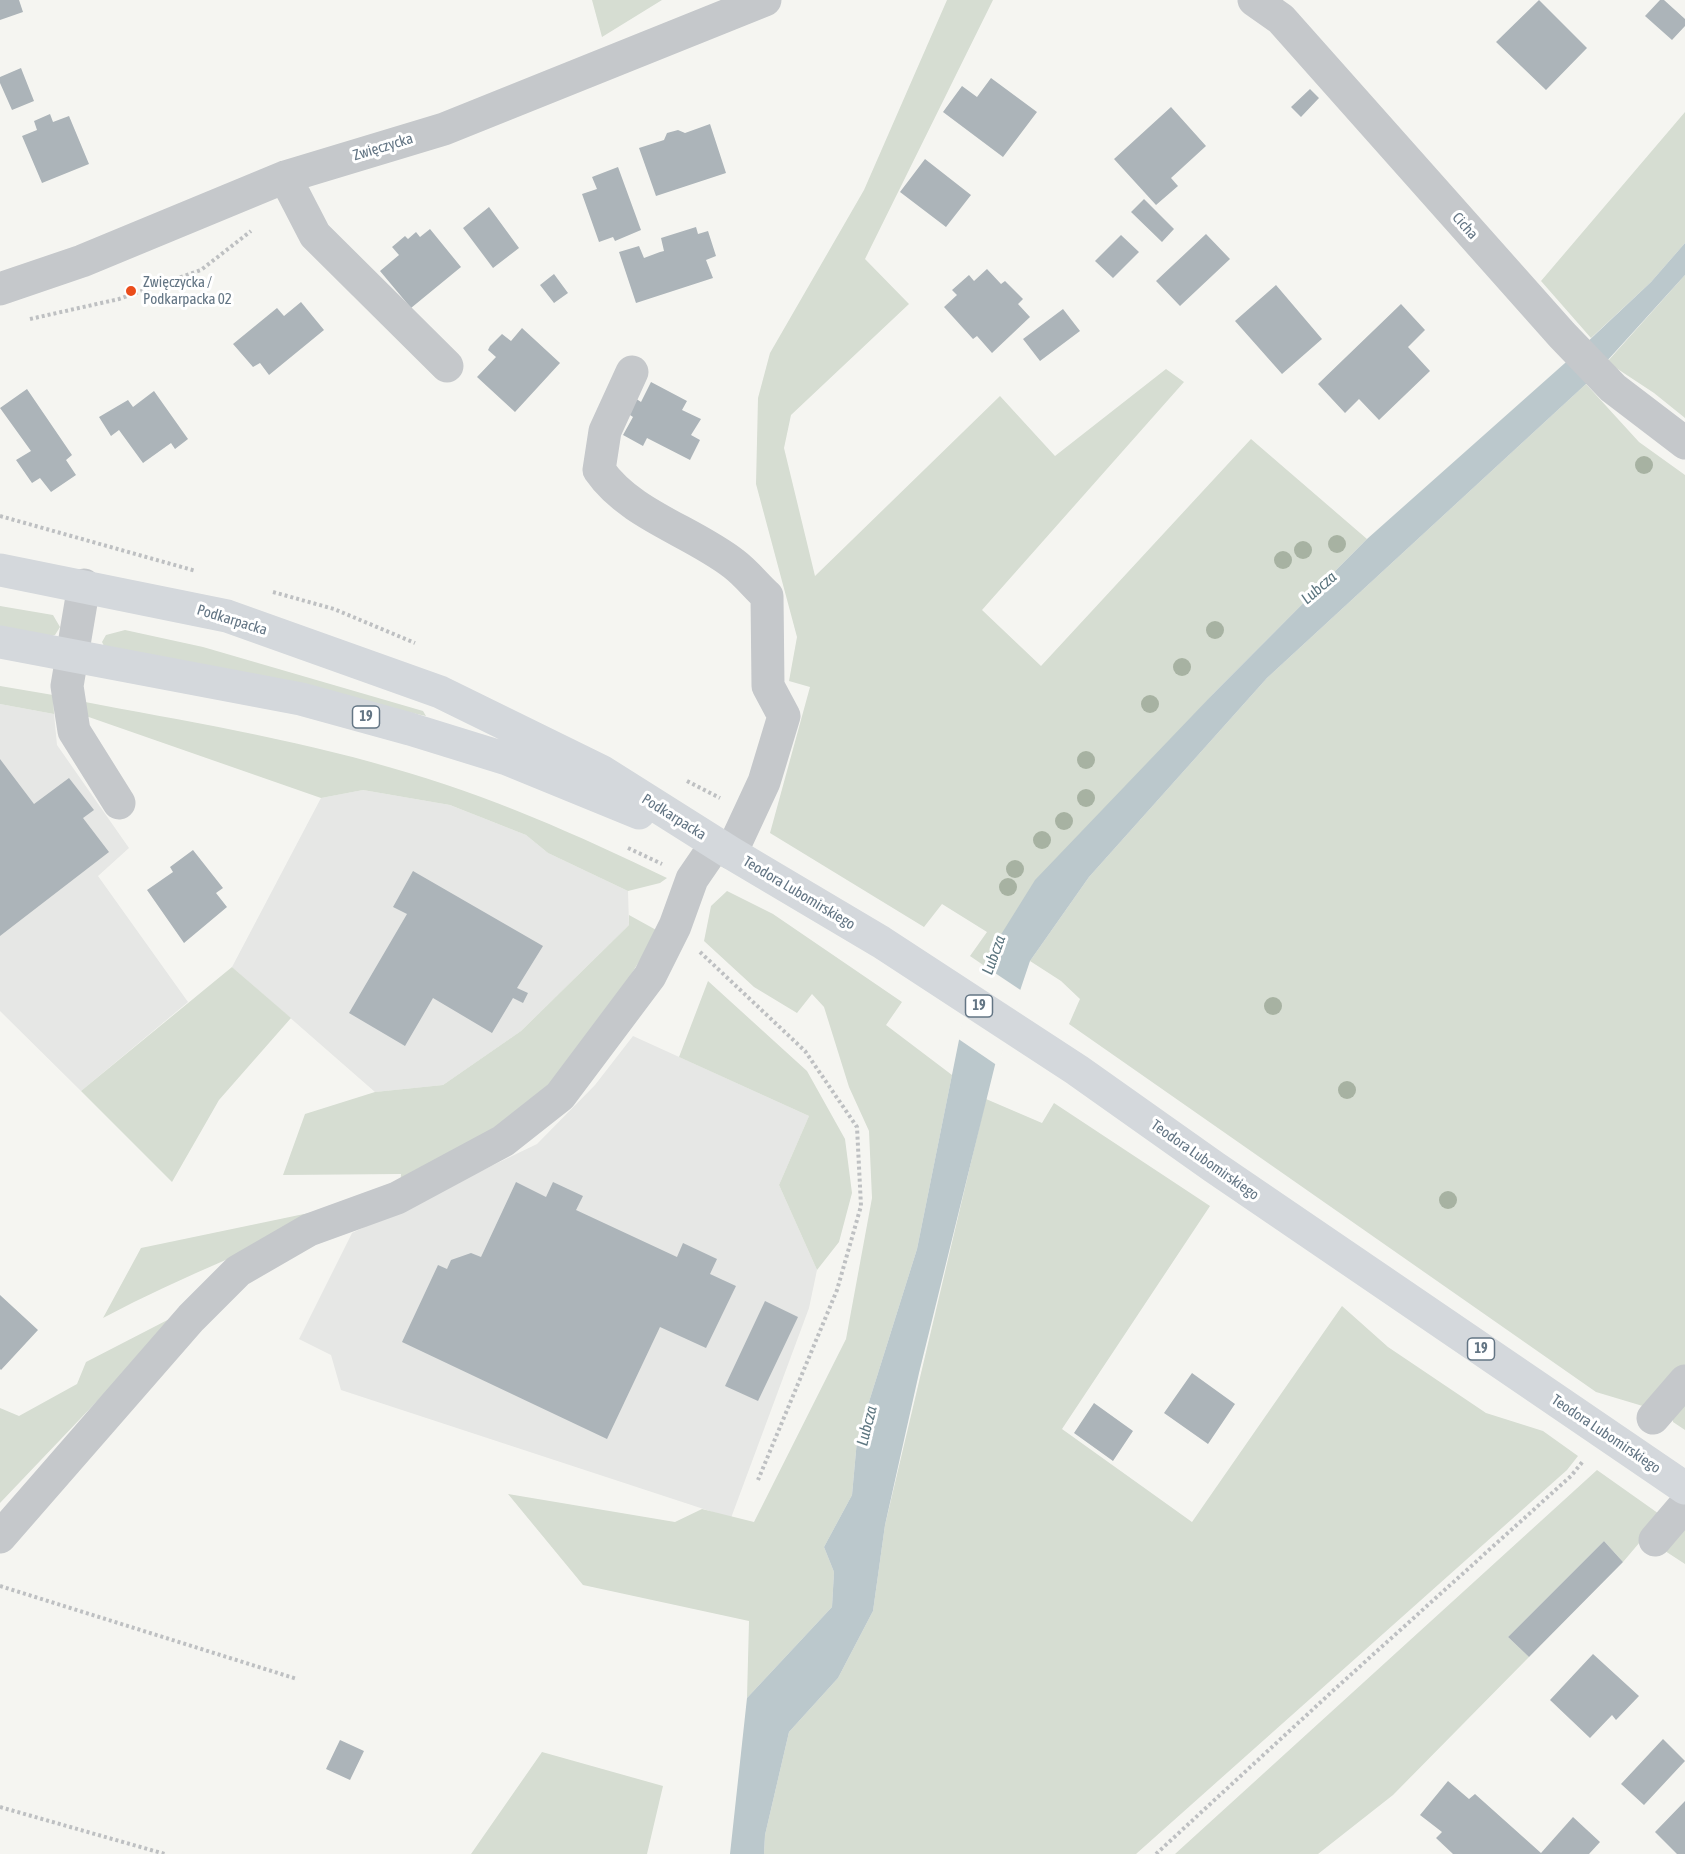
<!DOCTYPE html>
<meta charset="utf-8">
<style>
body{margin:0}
canvas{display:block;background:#f5f5f1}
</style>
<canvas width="1685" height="1854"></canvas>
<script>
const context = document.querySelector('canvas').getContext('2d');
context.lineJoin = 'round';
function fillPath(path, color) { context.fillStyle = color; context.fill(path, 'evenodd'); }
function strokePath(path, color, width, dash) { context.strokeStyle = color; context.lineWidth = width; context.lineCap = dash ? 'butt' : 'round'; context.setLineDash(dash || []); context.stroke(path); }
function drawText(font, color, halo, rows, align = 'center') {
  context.font = font + ' "Asap Condensed",sans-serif'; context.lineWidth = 6; context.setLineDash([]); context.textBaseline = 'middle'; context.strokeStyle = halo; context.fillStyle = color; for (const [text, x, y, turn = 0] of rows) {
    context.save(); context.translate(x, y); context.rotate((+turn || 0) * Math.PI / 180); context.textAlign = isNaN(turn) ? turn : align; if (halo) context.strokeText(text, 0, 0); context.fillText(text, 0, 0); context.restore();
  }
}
const built = new Path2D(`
 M0,704l54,10 3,31 72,103 -31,28 90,126 -107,89 -81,-80z
 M363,790l87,15 76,30 22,18 80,38 1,34 -108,106 -78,54 -68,7 -143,-125 89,-169z
 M633,1036l176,80 -30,69 38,85 -8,38 -78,210 -390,-128 -10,-35 -32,-16 53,-106 185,-89 58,-59z`);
const green = new Path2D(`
 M592,0h70l-60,37z
 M947,0h46l-128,259 44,45 -118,111 -7,33 31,128 185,-180 55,60 111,-87 18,13 -202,228 59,56 210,-227 116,100 -153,154 -222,256 -6,18 -16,-11 17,-24 -45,-28 -18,23 -154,-94 40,-146 -21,-6 8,-44 -41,-153 2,-86 12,-45 94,-163z
 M1685,112v131l-34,39 -60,56 -50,-57z
 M1685,275v143l-31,-25 -47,-31z
 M1586,384l53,58 46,33v893l-39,39 -50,-15 -527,-368 11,-25 -19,-18 -31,-20 59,-84 178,-199z
 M0,606l53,9 7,12 -5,8 -7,2 -48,-8z
 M125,630l78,17 220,64 3,5 -322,-70 -2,-4 4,-7z
 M0,686l53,9 1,19 -54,-10z
 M80,701c104,20 210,37 312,67 96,27 186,67 275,110l-7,5 -32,8 -80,-38 -22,-18 -76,-30 -87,-15 -42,8 -238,-83z
 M727,891l46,23 129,88 -16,23 66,50 -35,174 -60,191 -5,55 -28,52 10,25 -2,35 -85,91 2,-77 -166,-36 -75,-91 167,28 27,-13 52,13 92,-183 26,-141 -3,-67 -20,-44 -25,-80 -12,-13 -15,19 -43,-26 -50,-46 7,-35z
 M629,915l29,16 -80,129 -63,58 -115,71 1,-15 -118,1 22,-61 70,-22 68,-7 78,-54 108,-106z
 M232,967l59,51 -72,82 -47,82 -91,-91z
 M708,981l99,90 38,68 7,54 -13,49 -22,28 -38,-85 30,-69 -130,-59z
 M986,1099l56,24 12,-20 156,103 -148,223 130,93 150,-216 46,41 98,66 57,18 35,25 -11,14 -431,384h-372l1,-19 24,-103 49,-54 35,-67 12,-86z
 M352,1204c-83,39 -168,71 -249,114l38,-70z
 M181,1313l-181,190v-95l19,8 58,-32 9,-22z
 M1685,1397v33l-12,-8 -1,-13z
 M1597,1470l65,46 -39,46 -19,-21 -96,96 21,20 -136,138 -75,59h-143z
 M1685,1527v37l-23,-15z
 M542,1752l121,34 -16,68h-176z`);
const water = new Path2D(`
 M1685,243v32l-99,109 -319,294 -178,199 -59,84 -35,104 -76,308 -34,152 -12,86 -35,67 -49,54 -24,103 -1,19h-34l17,-156 85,-91 2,-35 -10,-25 28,-52 5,-55 60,-191 42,-209 33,-91 43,-69 179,-187 153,-154 198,-176 86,-81z`);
const pier = new Path2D(`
 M983,965l39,26 -24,75 -41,-28z`);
const building = new Path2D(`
 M0,0h19l4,12 -23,8z
 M1539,0l48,48 -41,42 -50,-48z
 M1660,0h4l21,19v7l-13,14 -27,-24z
 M21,68l13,33 -22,9 -12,-27v-6z
 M991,78l46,34 -34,45 -60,-45 19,-26 15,11z
 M1310,89l9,9 -18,19 -10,-10z
 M1171,107l35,39 -35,32 7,8 -22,19 -42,-46z
 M50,114l3,8 16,-6 20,48 -47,19 -20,-47 15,-6 -3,-9z
 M710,124l16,49 -70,23 -17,-48 25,-8 3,-7 11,-3 7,3z
 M925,159l46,36 -25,32 -46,-35z
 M618,167l23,63 -26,11 -2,-4 -14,5 -17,-48 15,-5 -5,-12z
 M1144,199l30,30 -12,13 -31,-30z
 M489,207l30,41 -26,20 -30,-40z
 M696,227l2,7 10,-3 8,25 -10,4 7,18 -77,25 -17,-51 20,-6 5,12 16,-6 4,-1 -3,-13z
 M430,229l31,38 -50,41 -31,-37 19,-16 -7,-8 13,-11 3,3 8,-7 4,5z
 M1206,234l24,25 -50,47 -24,-25z
 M1121,235l18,17 -26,26 -18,-17z
 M987,269l14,15 4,-3 18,18 -5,5 12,13 -38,36 -15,-17 -4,3 -29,-32 13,-12 -5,-5 17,-15 5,6z
 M554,274l14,19 -14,10 -14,-18z
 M1276,285l46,54 -40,35 -47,-53z
 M301,302l23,28 -55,45 -9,-12 -7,4 -20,-23 44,-36 7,8z
 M1401,304l24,26 -17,17 22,24 -51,49 -20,-21 -14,14 -27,-29z
 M1063,309l17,22 -40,30 -17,-22z
 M522,328l38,35 -45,49 -38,-35 19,-20 -8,-7 2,-4 12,-12 9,7z
 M651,382l36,19 -5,9 19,9 -10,16 9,5 -10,20 -43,-22 -4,8 -20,-11 10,-18 -6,-4 8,-15 6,4z
 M27,389l45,66 -6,5 10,15 -25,17 -11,-14 -8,5 -16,-23 15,-9 -31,-43z
 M154,391l34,48 -13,10 -4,-6 -28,20 -24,-33 -8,6 -12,-19 29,-17 5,7z
 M0,759l34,45 35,-26 25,32 -11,8 26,34 -109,84z
 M193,850l30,38 -7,5 11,14 -43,36 -37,-53 26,-18 -3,-5z
 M413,871l130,75 -26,42 11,5 -5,10 -10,-5 -21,35 -59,-35 -28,48 -56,-33 58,-99 -14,-7z
 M516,1182l30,15 7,-15 30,14 -7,14 101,47 6,-14 34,16 -7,15 26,12 -30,62 -46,-21 -53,112 -205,-97 36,-77 9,4 4,-9 20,-7 10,4z
 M0,1295l38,35 -37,40 -1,-1z
 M765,1301l33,16 -40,84 -33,-15z
 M1192,1373l43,31 -27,40 -44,-31z
 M1094,1403l39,28 -20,30 -39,-28z
 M1604,1541l19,21 -94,95 -21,-20z
 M1593,1654l46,42 -23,24 -4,-5 -22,23 -40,-38z
 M1663,1739l22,22 -41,44 -23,-21z
 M340,1740l24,11 -14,29 -24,-11z
 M1448,1781l21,18 6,-5 66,59 32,-36 27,25 -11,12h-136l-17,-16 6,-6 -22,-17z
 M1685,1801v53h-8l-22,-22z`);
const path = new Path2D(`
 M30,319l89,-20 82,-29 50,-39
 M0,516l196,55
 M273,592l61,17 81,34
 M687,781l33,17
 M628,848l34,16
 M700,952l105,99 52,76 4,79 -24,84 -79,190
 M0,1586l297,93
 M0,1807l165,47
 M1156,1854l180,-166 235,-212 13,-16`);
const minor = new Path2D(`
 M1254,0l27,19 281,316 51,53 72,55
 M285,177l30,58 132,131
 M0,289l82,-28 203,-84 159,-48 321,-129
 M632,372l-27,59 -6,39c31,45 93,61 135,94 12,9 22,22 33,32l1,90 16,30 -20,66 -33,71
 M84,585l-17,101 7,45 45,72
 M1653,1418l32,-37
 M0,1537l191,-219 47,-47 71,-41 88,-32 106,-57 57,-45 90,-120 25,-50 17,-47 24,-35
 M1655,1540l30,-35`);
const highway = new Path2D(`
 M0,570l227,46 213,76 161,79 130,82 150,89 196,128 137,97 471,321
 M0,642l301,57 109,30 97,30 132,54`);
const trees = [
 [1644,465],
 [1337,544],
 [1303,550],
 [1283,560],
 [1215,630],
 [1182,667],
 [1150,704],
 [1086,760],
 [1086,798],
 [1064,821],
 [1042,840],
 [1015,869],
 [1008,887],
 [1273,1006],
 [1347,1090],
 [1448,1200]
];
const markers = [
 [131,291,6,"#eb4d1b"]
];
const shields = [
 [366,717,27],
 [979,1006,27],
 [1481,1349,27]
];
const shieldNames = [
 ["19",366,717],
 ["19",979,1006],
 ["19",1481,1349]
];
const streetNames = [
 ["Zwięczycka",383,147,-17],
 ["Cicha",1465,226,48],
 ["Podkarpacka",232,620,17],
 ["Podkarpacka",674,817,32],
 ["Teodora Lubomirskiego",799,893,31],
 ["Teodora Lubomirskiego",1205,1160,35],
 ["Teodora Lubomirskiego",1606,1434,34]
];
const poiNames = [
 ["Zwięczycka /",143,282],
 ["Podkarpacka 02",143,299]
];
const waterNames = [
 ["Lubcza",1319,588,-41],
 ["Lubcza",994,955,-70],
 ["Lubcza",867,1426,-76]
];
fillPath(built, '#e6e7e5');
fillPath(green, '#d6ddd2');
fillPath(water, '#bbc8cc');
fillPath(pier, '#f5f5f1');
fillPath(building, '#acb4b9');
strokePath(path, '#bec0c2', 4, [3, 3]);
strokePath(minor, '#c5c8cb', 33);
strokePath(highway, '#d4d8dc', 33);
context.fillStyle = '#a7b2a2';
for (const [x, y] of trees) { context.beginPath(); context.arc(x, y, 9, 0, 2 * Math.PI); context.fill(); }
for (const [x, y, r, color] of markers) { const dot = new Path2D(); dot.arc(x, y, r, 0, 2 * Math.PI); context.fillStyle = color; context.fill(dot); strokePath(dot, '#fff', 2); }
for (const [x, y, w] of shields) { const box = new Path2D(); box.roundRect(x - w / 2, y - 11, w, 22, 4.5); context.fillStyle = '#fff'; context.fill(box); strokePath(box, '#637584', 1.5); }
drawText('bold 14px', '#637584', null, shieldNames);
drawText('15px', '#637584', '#fff', streetNames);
drawText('15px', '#637584', '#fff', poiNames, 'left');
drawText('italic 16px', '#5e7781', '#fff', waterNames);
</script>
